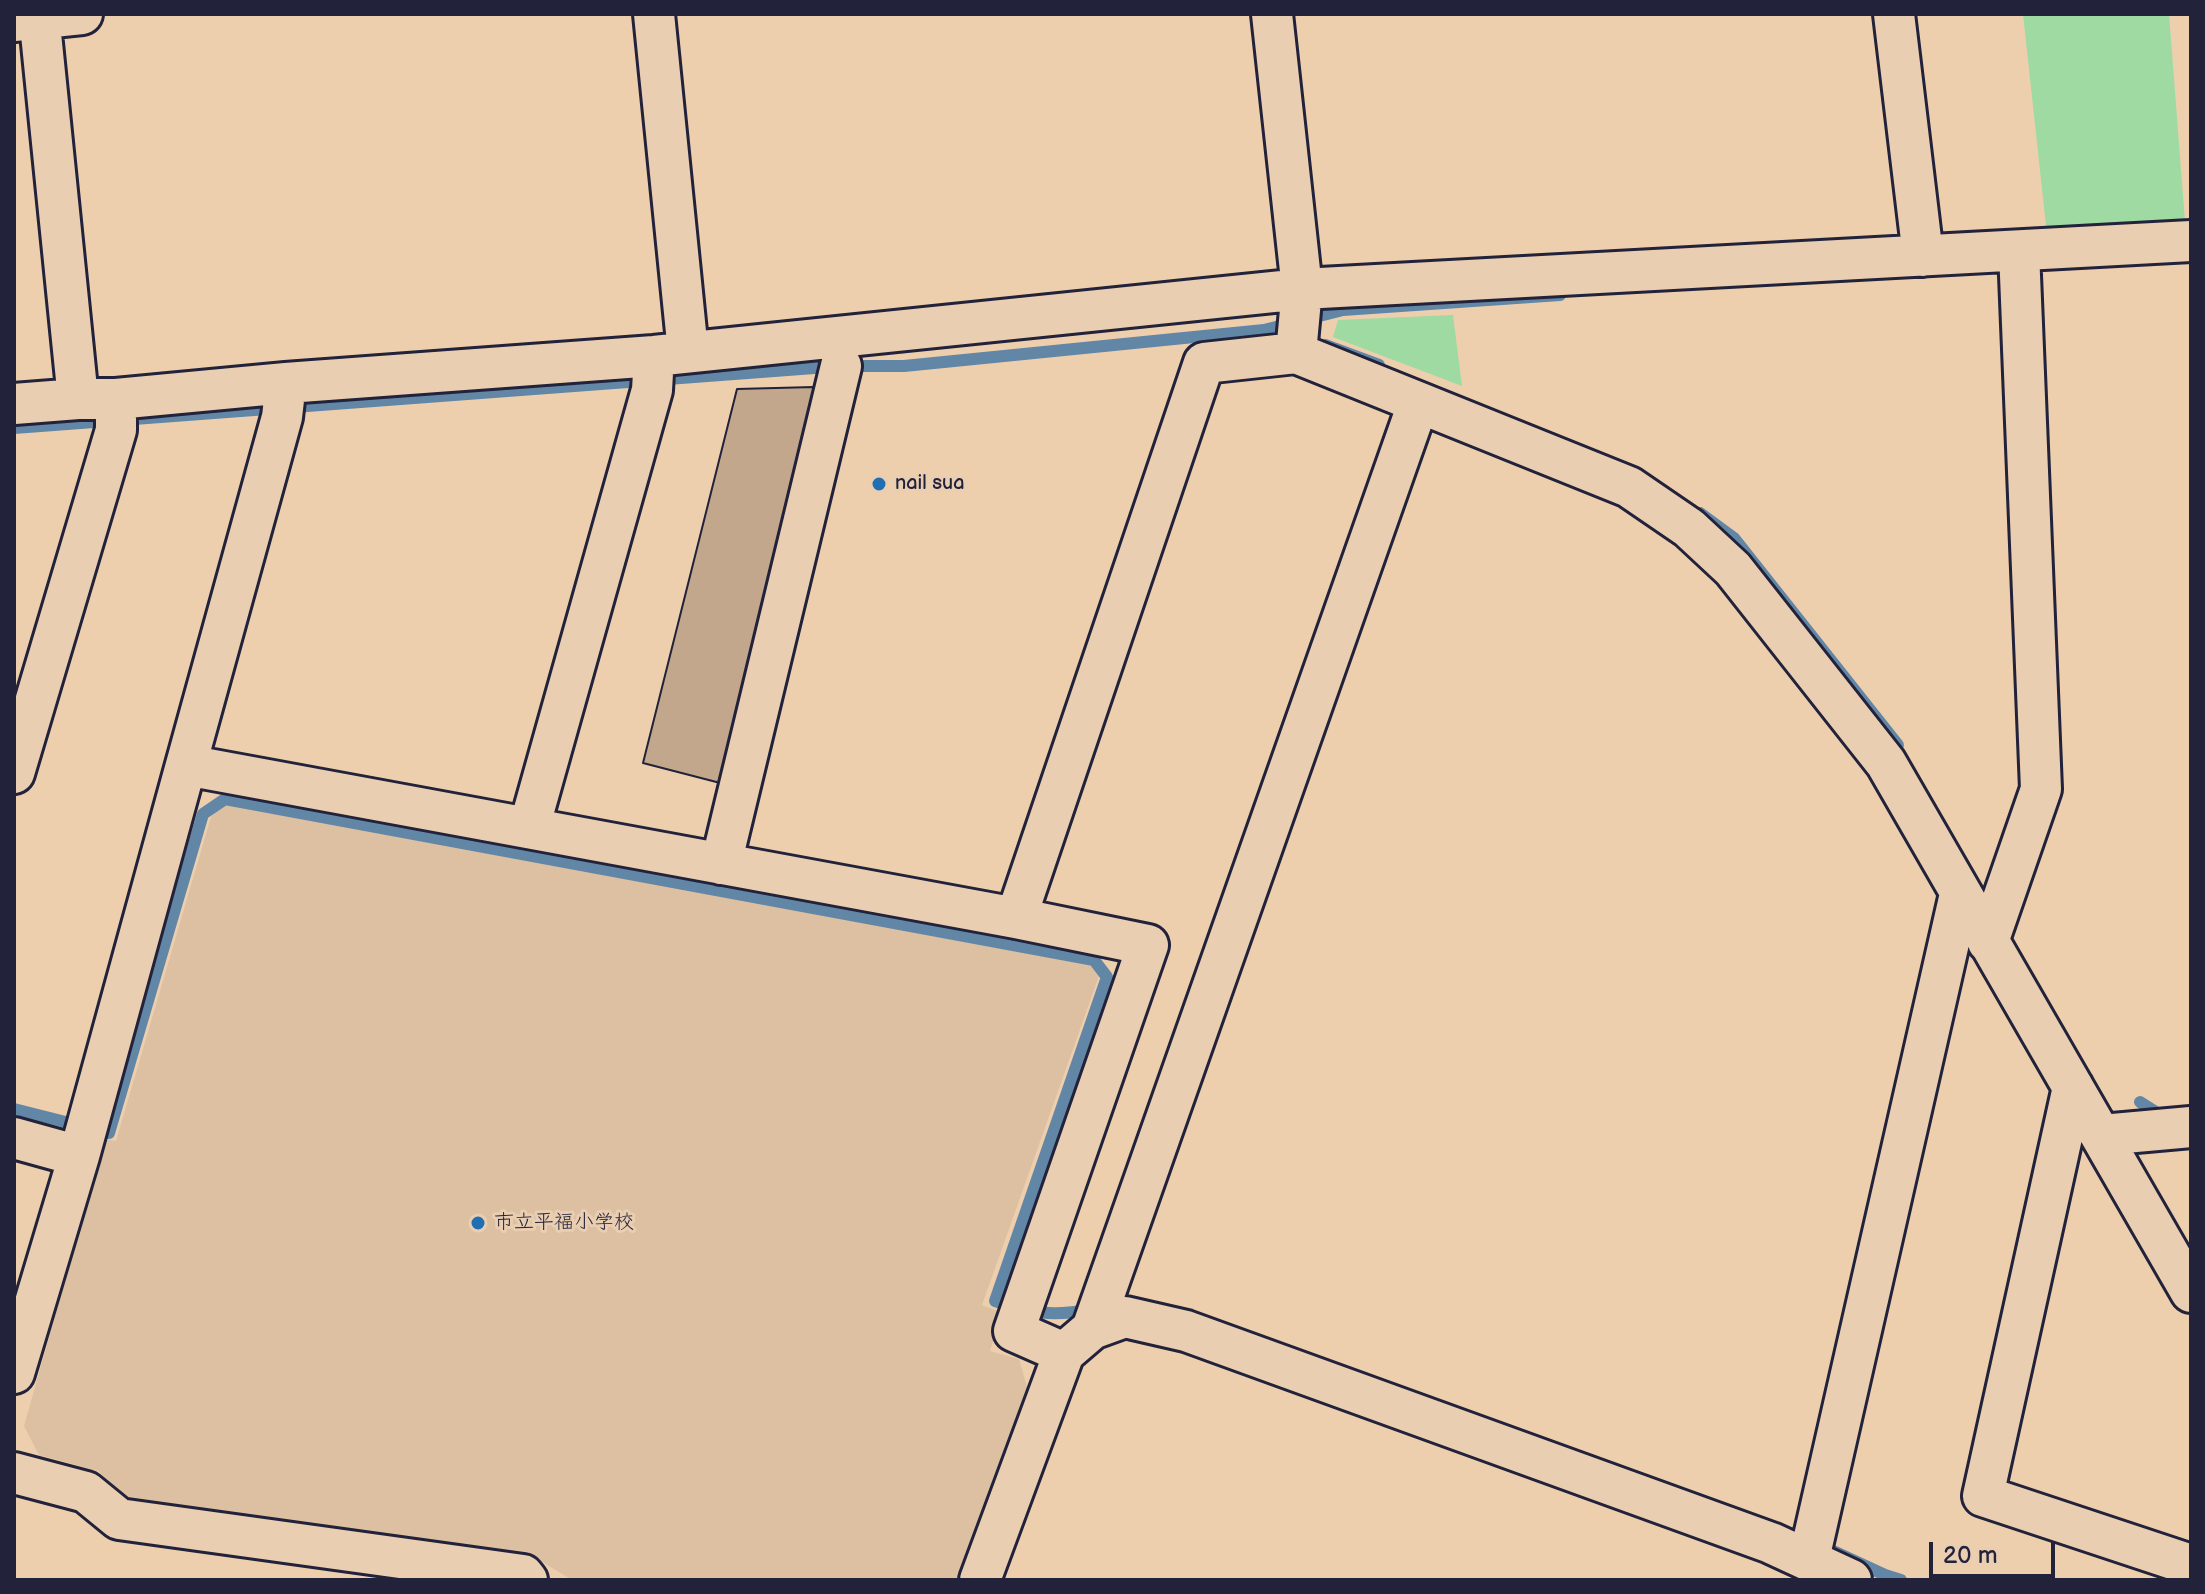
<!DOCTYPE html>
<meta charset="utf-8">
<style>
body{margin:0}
#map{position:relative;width:2205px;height:1594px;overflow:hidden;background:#edcfad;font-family:"Balsamiq Sans",sans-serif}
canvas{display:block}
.frame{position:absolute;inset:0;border:16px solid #22223b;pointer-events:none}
.scale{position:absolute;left:1929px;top:1542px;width:126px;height:36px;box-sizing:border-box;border:4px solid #22223b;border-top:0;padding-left:10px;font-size:24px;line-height:28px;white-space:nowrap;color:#22223b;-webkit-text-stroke:6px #eaceb1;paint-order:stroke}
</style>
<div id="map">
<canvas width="2205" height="1594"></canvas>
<div class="frame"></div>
<div class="scale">20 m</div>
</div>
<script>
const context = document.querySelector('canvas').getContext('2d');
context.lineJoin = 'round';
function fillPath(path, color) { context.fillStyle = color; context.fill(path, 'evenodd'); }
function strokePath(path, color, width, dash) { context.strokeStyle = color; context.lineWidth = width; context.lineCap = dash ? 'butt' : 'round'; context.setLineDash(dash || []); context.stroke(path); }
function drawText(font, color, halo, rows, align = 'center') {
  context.font = font + ' "Balsamiq Sans","Klee One",sans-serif'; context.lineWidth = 6; context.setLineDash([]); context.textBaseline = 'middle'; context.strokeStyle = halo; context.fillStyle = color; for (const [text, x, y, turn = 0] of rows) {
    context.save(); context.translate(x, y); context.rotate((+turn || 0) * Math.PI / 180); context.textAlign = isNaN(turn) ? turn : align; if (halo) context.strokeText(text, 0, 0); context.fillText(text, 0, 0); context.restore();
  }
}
const built = new Path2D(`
 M225,804l865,161 9,11 -117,329 20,8 -12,38 29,8 10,35 -68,186h-389l-43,-26 -400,-55 -31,-28 -59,-16 -15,-29 81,-287 11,2 95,-324z`);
const green = new Path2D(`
 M2023,14h146l16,208 -138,13z
 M1453,315l9,71 -129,-49 5,-17z`);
const stream = new Path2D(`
 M1325,345l54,20
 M14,428l827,-62h63l360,-36 79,-20 217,-15
 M1700,513l34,25 164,207
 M2140,1102l19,12h6
 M14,1109l95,24 94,-319 22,-15 869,161 13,17 -112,324c40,13 55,15 97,9
 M1820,1545l65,30 16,5`);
const building = new Path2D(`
 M814,387l12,16 -98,382 -85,-22 94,-374z`);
const street = new Path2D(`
 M39,14l39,385
 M654,14l34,338
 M1272,14l30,275 -6,64
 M1894,14l29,242
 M14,21l68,-7
 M14,404l64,-5h38l170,-16 368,-27 648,-67 889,-48
 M186,765l96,-348 4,-34
 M14,773l102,-343v-31
 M529,828l123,-438 2,-34
 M721,864l120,-498
 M1016,918l188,-555 92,-10 333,134 60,41 44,41 153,194 305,529
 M1988,942l53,-153 -22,-538
 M2073,1087l-90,409 208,69
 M2102,1135l89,-8
 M14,1138l65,18
 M1092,1329l326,-925
 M14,1373l65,-217 107,-391 830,153 132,27 -134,386 50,22
 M14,1473l72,19 33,27 404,56 4,5
 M1809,1559l151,-665
 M980,1580l84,-227 28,-24 33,-12 61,14 585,212 80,37`);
const markers = [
 [879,484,8,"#1f6fb2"],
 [478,1223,8,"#1f6fb2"]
];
const poiNames = [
 ["nail sua",895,484],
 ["市立平福小学校",494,1223]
];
fillPath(built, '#dcc0a1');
fillPath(green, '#9edaa1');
strokePath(stream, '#6286a6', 12);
fillPath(building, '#c2a78c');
strokePath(building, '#22223b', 2);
strokePath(street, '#22223b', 46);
strokePath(street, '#eaceb1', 40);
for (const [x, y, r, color] of markers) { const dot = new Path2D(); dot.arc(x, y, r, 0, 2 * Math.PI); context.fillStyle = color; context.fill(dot); strokePath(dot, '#eaceb1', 3); }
drawText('20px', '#22223b', '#eaceb1', poiNames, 'left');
</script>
